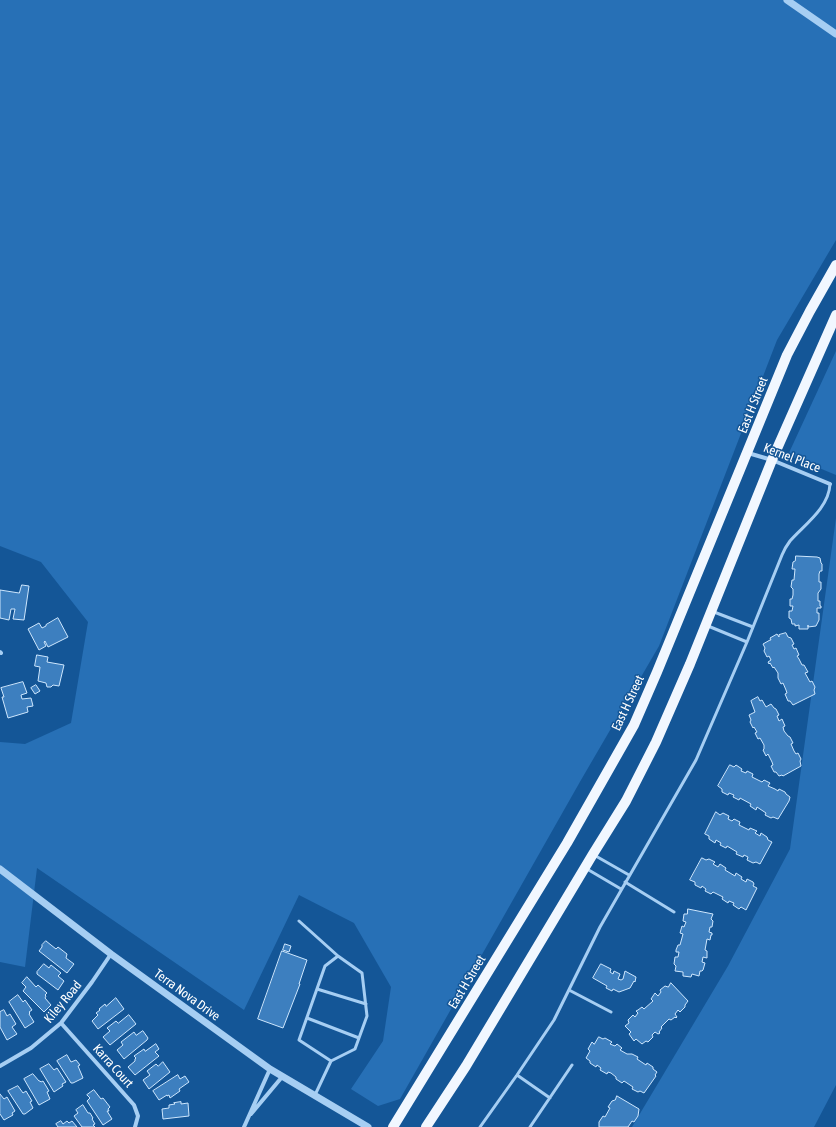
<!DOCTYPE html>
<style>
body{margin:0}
canvas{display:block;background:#145697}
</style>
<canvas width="836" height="1127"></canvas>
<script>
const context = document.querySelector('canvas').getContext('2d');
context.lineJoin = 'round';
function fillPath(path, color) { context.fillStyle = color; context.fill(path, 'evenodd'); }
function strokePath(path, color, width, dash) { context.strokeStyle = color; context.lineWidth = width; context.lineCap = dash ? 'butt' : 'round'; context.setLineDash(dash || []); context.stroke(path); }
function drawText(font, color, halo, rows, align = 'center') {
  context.font = font + ' "Asap Condensed",sans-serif'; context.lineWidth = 3; context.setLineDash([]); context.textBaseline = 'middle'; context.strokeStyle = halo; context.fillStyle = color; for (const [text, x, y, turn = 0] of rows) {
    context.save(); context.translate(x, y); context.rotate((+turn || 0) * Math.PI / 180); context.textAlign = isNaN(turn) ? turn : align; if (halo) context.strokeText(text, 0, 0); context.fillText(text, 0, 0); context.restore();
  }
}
const green = new Path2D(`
 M0,0h836v240l-59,100 -118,306 -78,134 -181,319 -22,7 -27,-17 32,-48 8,-54 -37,-64 -55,-28 -55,115 -207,-142 -12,99 -25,-5v-220l25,2 46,-21 17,-101 -47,-60 -41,-16z
 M836,351v124l-48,-20z
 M836,518v567l-22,42h-182l96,-161 62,-117z`);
const building = new Path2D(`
 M796,556l21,1 3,1 1,5 1,1v7h-2l-1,3v8h2v7l-3,4v8h2v5h1v2h-4v5h2v7l-3,6 -8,1v-2v4h-9v-4l-4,1v-2h-3l-1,-5 -2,-1v-7h3l1,-5h-3v-7h2l1,-4v-6l-2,-2 1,-7h2l1,-11h-3l1,-7 2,-1z
 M22,585l7,1 -5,34 -11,-1 2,-10h-4l-2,11 -9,-2v-28l19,3z
 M58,618l10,19 -20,10 -3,-6 -1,1 2,4 -7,4 -11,-21 11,-6 3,5 4,-2v-1z
 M786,633l2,4 3,1 3,6 -2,1 2,4 2,-1 3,7 -2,1 2,3 3,6h2l4,7 -3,1 5,9 2,-1 3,6 -1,3 1,4 -22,11 -3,-4h-2l-3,-7 2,-1 -1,-3 -3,-7 -2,1 -3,-6v-5l-4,-6 -1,1 -3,-5 -1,1 -1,-2 3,-2 -2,-4 -2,1 -3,-6 1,-3 -2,-4 7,-4h1l-1,-2 7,-4 2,3v-2z
 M37,655l11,2 -1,5 17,3 -5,21 -6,-1 -2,2h-4l-1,-4 -8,-2 2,-14 -5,-1z
 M23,682l4,11 -6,2 1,4 9,-1 2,8 -6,1 1,5 -20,6 -6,-21h2l-3,-9z
 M36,685l4,6 -5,3 -4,-6z
 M758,697l2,4 2,-1 4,7 5,-3 3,4 2,1 3,6 -2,1 2,5 3,-2 3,7 -2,1 1,4 4,5 2,1 3,6 -2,1 3,7 2,3 2,-1 3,6 -1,2 1,5 -18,10 -1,-1 -3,1 -3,-4h-2l-3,-6 2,-1 -1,-3 -4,-8 -2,2 -3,-6 1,-1v-4l-4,-7 -2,1 -3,-6 2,-1 -3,-5 -1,1 -3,-6 1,-2 -2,-5 6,-3 -4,-11z
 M730,765l4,2 2,-2 6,4 -1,2 5,2 1,-2 6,3 -1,3 10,5 2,-2 6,3 -2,3 7,3 3,2 1,-2 6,3 1,2 4,3 -1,4 -11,18 -5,-2 -2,1 -6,-3 1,-2 -9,-6 -1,3 -6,-4 1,-2 -11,-6 -1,2 -6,-3 1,-2 -5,-2 -1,2 -6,-3v-3l-4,-3z
 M716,812l4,3 3,-2 6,3 -1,3 4,2 2,-2 6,3 -1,3 10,5 1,-2 7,3 -2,2 5,3 1,-3 6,4 1,3 4,2 -12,22 -4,-2 -3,1 -6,-3 1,-3 -4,-2 -1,2 -7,-3 1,-2 -10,-6 -1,2 -6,-3 1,-2 -5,-3 -1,3 -6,-4v-3l-4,-2z
 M702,858l4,2 3,-1 6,3 -2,2 5,3 2,-3 6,4 -1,2 10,6 1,-3 6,4 -1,2 5,3 1,-3 6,3 1,2 -1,2 4,2 -11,22 -5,-3 -2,2 -6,-4 1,-2 -5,-2 -1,2 -6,-4 1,-2 -10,-5 -2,2 -6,-3 1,-2 -4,-3 -1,2 -6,-3v-3l-5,-2z
 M688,909l25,5 -2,5 2,2 -1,6h-2l-1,5 3,1v2h-1l-1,5 -3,-1 -2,11 2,1v7l-4,-1 -1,5 3,1 -2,7 -1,1h-2l-1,5 -7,-2 -1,3 -8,-1v-4l-8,-1 1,-5 -2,-2 1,-7h3l1,-5h-3v-2l2,-5h2l3,-11 -3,-1 2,-7 2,1 2,-5 -3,-1 1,-7h3z
 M46,941l10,8 2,-2 9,7 -1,4 8,6 -7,9 -28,-22 3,-4v-2z
 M285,944l6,2 -2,6 -6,-2z
 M282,951l25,9 -8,24h1l-17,44 -25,-9z
 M44,964l5,4 2,-3 10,8 -3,3 6,5 -6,9 -21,-16v-2z
 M601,964l10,5 -1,3 3,2 1,-3 6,3 -2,5 3,1 2,-1 2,-8 11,6 -1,5 -1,-1 -4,7 -11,4 -6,-3 -1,2 -6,-3 1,-2 -14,-8z
 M27,977l9,10 2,-2 9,8 -2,2 1,1 -1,2 6,7 -7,7 -21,-21 3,-4 -4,-4z
 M671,983l17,18 -3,4v2l-5,5 -2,-2 -3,4 2,3 -1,1 -1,-1 -4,3 -2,-1 -8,8 1,1 -3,4 1,1 -2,1 -3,-2 -3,3 1,2 -5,5 -2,-1 -4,3 -6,-5 -2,2 -5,-7 2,-2 -6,-6 4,-3 -1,-3 5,-5 2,2 3,-4 -2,-2 2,-1 4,-3 2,2 9,-8 -2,-2 4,-6 3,3 3,-4 -1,-2 5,-4 3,1z
 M18,995l5,7 2,-2 7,10 -3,2 1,1 -1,1 5,8 -9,6 -16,-26z
 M116,998l8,11 -26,20 -6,-8 6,-6 -2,-2 4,-3 -1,-1 6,-5 1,2z
 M4,1010l3,6 3,-2 6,10 -4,3 5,7 -10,6 -7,-13v-15z
 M129,1015l7,9 -26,21 -7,-8 7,-6 -3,-3 9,-7 2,2z
 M143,1031l5,7 -1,2 -23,19 -7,-9 6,-5 -2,-3 13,-10 2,3z
 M599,1037l4,2 2,-1 7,4 -2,2 5,2 2,-2 5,4 -2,2 7,4h5l6,3 -1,2 9,6 1,-2 6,4v2l4,3 -2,3 1,1 -12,17 -4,-2 -2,1 -6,-3 1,-2 -9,-6 -2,2 -6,-4v-2l-5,-4 -3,-1 -1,2 -7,-4 1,-2 -4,-3 -1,2 -6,-4v-2l-4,-3 4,-7 -2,-2 4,-7 2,2z
 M156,1044l3,5 -4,3 4,4 -24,19 -7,-8 7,-6v-2l1,-1 -2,-2 10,-7 1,2z
 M67,1055l4,7 5,-2 4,5 -2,1 5,12 -10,5h-2l-14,-22z
 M163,1062l7,10 -21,17 -6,-9 7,-5 -3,-4 9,-7 2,2z
 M49,1064l5,6 3,-2 9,14 -4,2 1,2 -9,6 -14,-23z
 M33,1074l6,7h1l1,1 2,-1 6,10 -2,1 3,7 -11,6 -15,-26z
 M178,1075l2,4 5,-3 4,6 -10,7 1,2 -10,7 -1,-3 -2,1v-1l-8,5 -6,-9z
 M18,1086l5,7 3,-2 6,10 -2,1 3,6 -8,6h-2l-15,-23z
 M94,1090l7,9 2,-1 7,9 -2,2 1,2h-2l5,8 -9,6 -16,-24 3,-3 -3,-3z
 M0,1094l4,5 3,-2 8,14 -3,2 1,2 -9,5 -4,-6z
 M617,1096l22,13 -1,7 -4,6 -2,-1 -4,6h-29v-5l4,-6 2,1 5,-9 -2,-1 4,-6 3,-1z
 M181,1102v2l7,-1 1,13 -26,3 -1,-10 7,-1v-3l6,-1 -1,-1z
 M83,1105l5,8h2l3,5 -1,1 3,5 -2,1 2,2h-13l-8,-11 4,-3 -2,-3z
 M61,1121l2,3 4,-3 2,2 3,-2 5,6h-19l-2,-3z`);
const service = new Path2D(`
 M714,612l39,15
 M708,626l39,16
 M594,855l35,20
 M587,869l34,20
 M625,882l49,30
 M299,921l39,35
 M317,989l49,15
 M569,990l42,22
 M307,1018l52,20
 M517,1075l33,23
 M315,1095l16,-34 24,-12 12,-33 -5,-43 -24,-17 -13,10 -26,74 32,21
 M480,1127l37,-52 37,-55 46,-93 96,-167 51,-118 35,-87c2,-5 5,-10 8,-14 14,-16 39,-33 40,-57
 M530,1127l42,-62`);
const minor = new Path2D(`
 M748,453l24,7 58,24
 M0,652l1,1
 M61,1023l73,82 4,11 -3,11
 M0,1066l31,-18 30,-25 31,-41 19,-28
 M251,1114l31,-37
 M244,1127l26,-58`);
const tertiary = new Path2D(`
 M787,0l49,34
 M0,869l111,85 159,115 98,58`);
const primary = new Path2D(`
 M393,1127l174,-284 67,-118 23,-53 130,-317 23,-44 26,-46
 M426,1127l40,-61 127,-212 33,-53 30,-59 34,-78 82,-204 64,-145`);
const streetNames = [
 ["East H Street",753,405,-68],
 ["Kernel Place",792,458,21],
 ["East H Street",628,703,-65],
 ["East H Street",467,982,-59],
 ["Terra Nova Drive",187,995,36],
 ["Kiley Road",63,1002,-50],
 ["Karra Court",113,1066,48]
];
fillPath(green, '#2770b6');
fillPath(building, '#3d7fbf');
strokePath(building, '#cde6fd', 1);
strokePath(service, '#a6cef3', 3);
strokePath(minor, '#a6cef3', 4);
strokePath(tertiary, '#a6cef3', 7);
strokePath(primary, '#f1f7ff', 10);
drawText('13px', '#fff', '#145697', streetNames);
</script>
